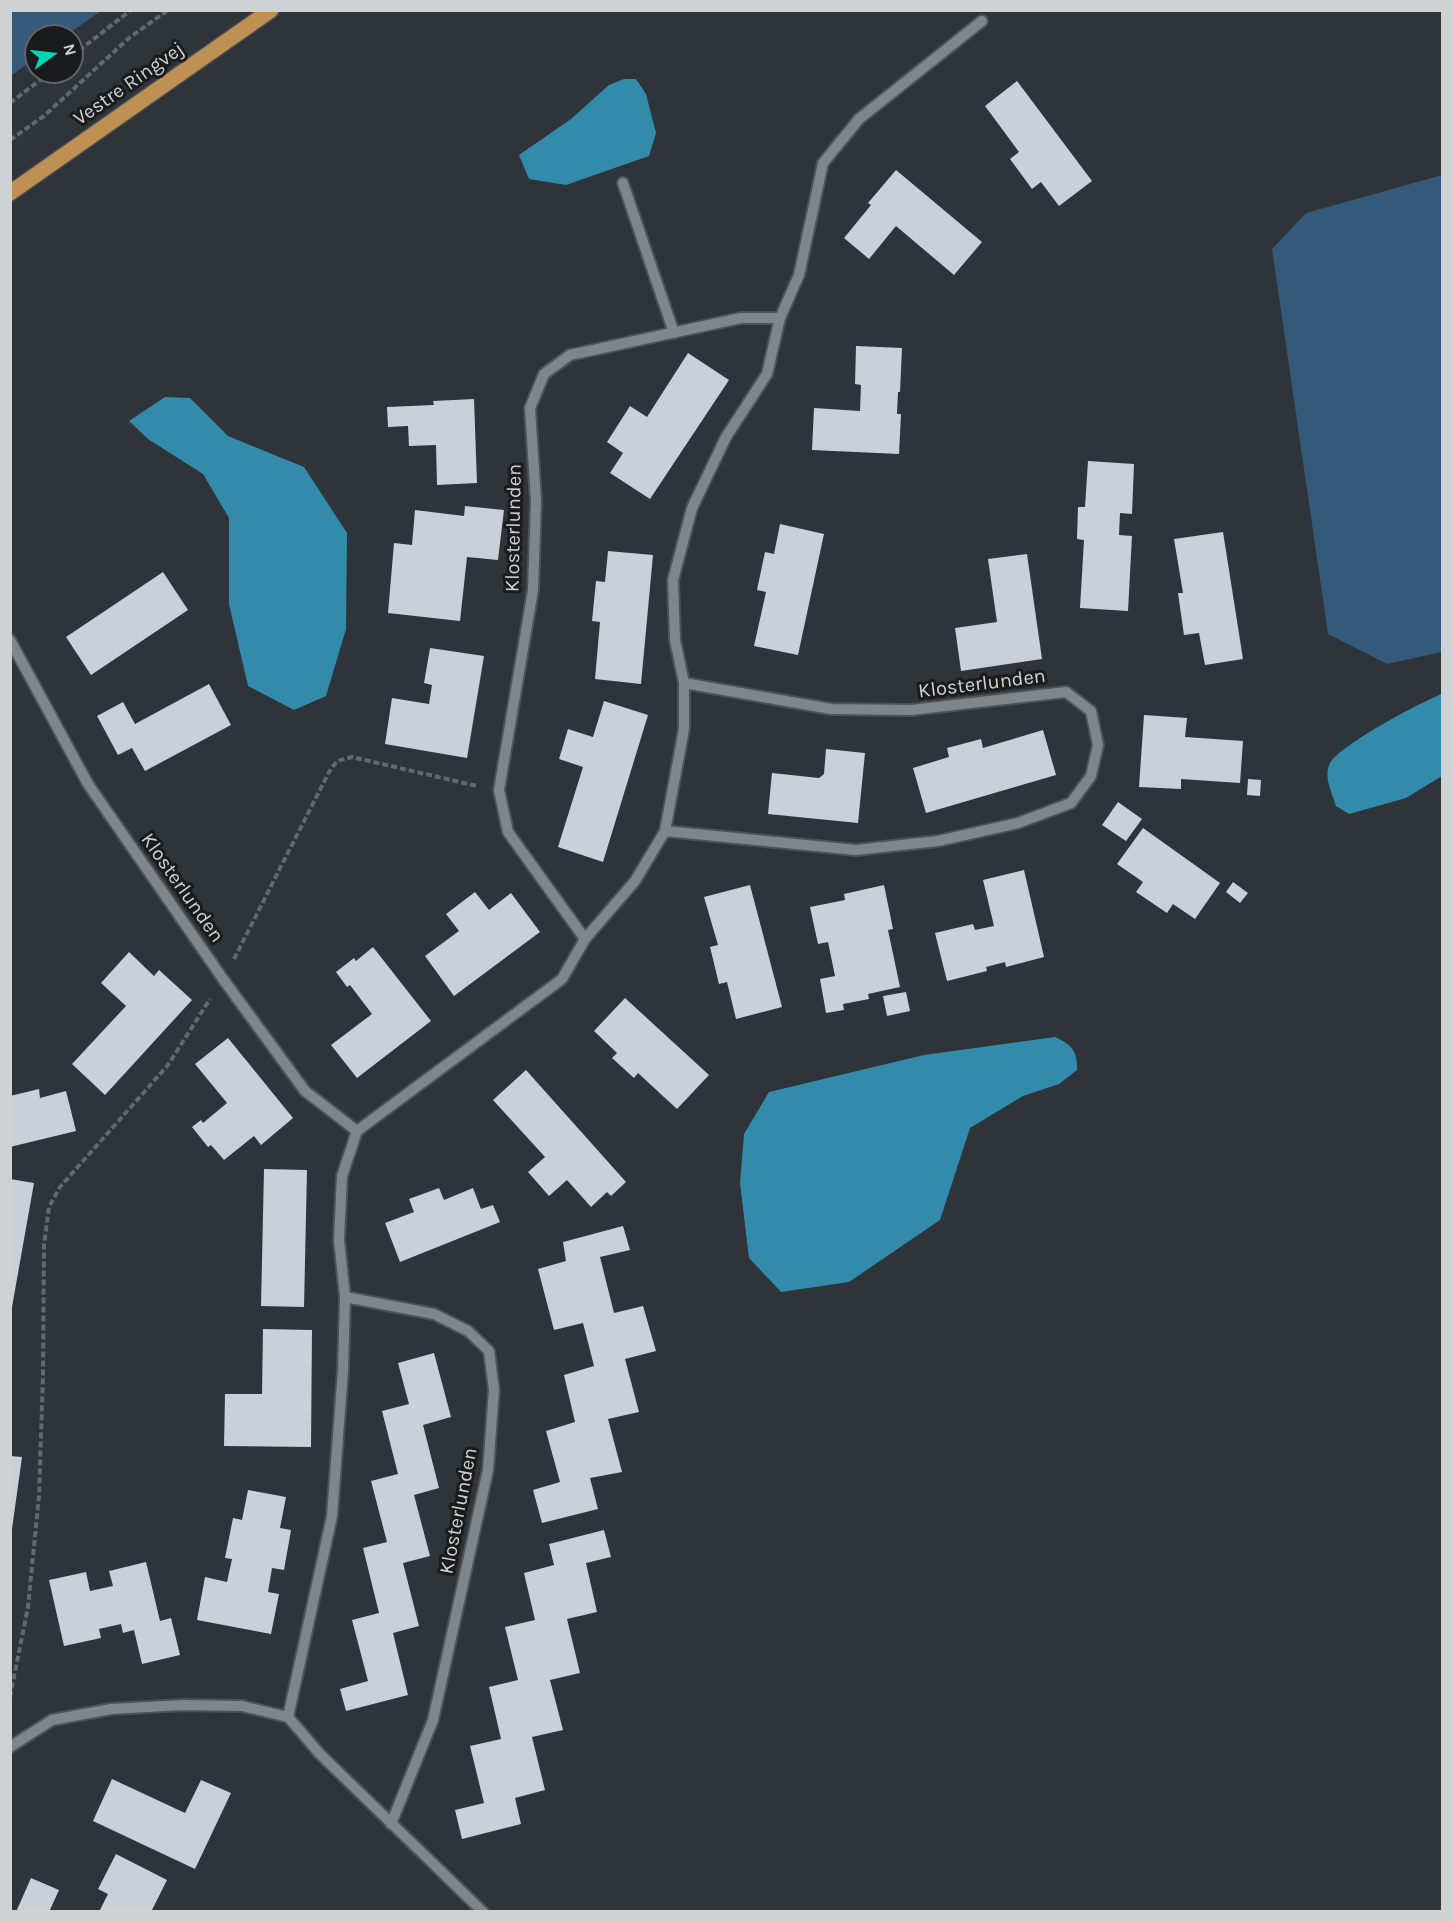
<!DOCTYPE html>
<style>
body{margin:0}
#map{position:relative;width:1453px;height:1922px;overflow:hidden;background:#2e3439;font-family:Karla,sans-serif}
canvas{display:block}
.frame{position:absolute;inset:0;border:12px solid #cfd2d5;pointer-events:none}
.north{position:absolute;left:24px;top:24px;width:60px;height:60px;box-sizing:border-box;background:#191b1d;border:2px solid #626467;border-radius:50%;rotate:75deg;font-size:16px;font-weight:700;line-height:24px;text-align:center;color:#cfd2d5}
.north::after{content:'';display:block;margin:auto;width:21px;height:27px;background:#04d5b6;clip-path:polygon(50% 0,100% 100%,50% 72%,0 100%)}
</style>
<div id="map">
<canvas width="1453" height="1922"></canvas>
<div class="frame"></div>
<div class="north">N</div>
</div>
<script>
const context = document.querySelector('canvas').getContext('2d');
context.lineJoin = 'round';
function fillPath(path, color) { context.fillStyle = color; context.fill(path, 'evenodd'); }
function strokePath(path, color, width, dash) { context.strokeStyle = color; context.lineWidth = width; context.lineCap = dash ? 'butt' : 'round'; context.setLineDash(dash || []); context.stroke(path); }
function drawText(font, color, halo, rows, align = 'center') {
  context.font = font + ' Karla,sans-serif'; context.lineWidth = 6; context.setLineDash([]); context.textBaseline = 'middle'; context.strokeStyle = halo; context.fillStyle = color; for (const [text, x, y, turn = 0] of rows) {
    context.save(); context.translate(x, y); context.rotate((+turn || 0) * Math.PI / 180); context.textAlign = isNaN(turn) ? turn : align; if (halo) context.strokeText(text, 0, 0); context.fillText(text, 0, 0); context.restore();
  }
}
const green = new Path2D(`
 M11,10h90v1l-36,25h-29v21l-25,19z
 M1442,175v477l-55,12 -59,-30 -56,-385 34,-36z`);
const water = new Path2D(`
 M624,79h12l10,15 10,39 -7,23 -83,29 -37,-6 -10,-24 52,-36 38,-34z
 M165,397l25,1 38,38 76,31 43,66 -1,96 -20,67 -32,14 -46,-24 -19,-82v-86l-26,-44 -55,-35 -19,-18z
 M1442,694v82l-36,22 -57,16 -13,-8c-4,-13 -12,-28 -7,-41 8,-19 92,-63 113,-71z
 M1055,1037c16,7 23,14 22,33l-18,14 -36,12 -53,32 -30,92 -91,62 -68,10 -32,-34 -9,-75 4,-49 25,-42 155,-37z`);
const building = new Path2D(`
 M1017,81l75,100 -33,25 -18,-24 -9,7 -22,-30 9,-7 -34,-46z
 M896,170l86,72 -28,33 -58,-49 -27,33 -25,-21 27,-33 -3,-2z
 M856,346l46,2 -2,44h-2l-1,22h4l-2,40 -87,-4 2,-42 46,3 1,-26 -6,-1z
 M688,353l41,27 -79,119 -40,-26 13,-20 -16,-11 23,-36 17,11z
 M474,399l3,84 -40,2 -1,-40 -27,1 -1,-20 -20,1 -1,-20 47,-2 -1,-4z
 M1088,461l46,3 -2,50 -12,-1 -1,22 13,1 -4,75 -48,-3 4,-68 -7,-1 1,-32h7z
 M465,506l39,4 -6,50 -31,-3 -7,64 -72,-8 6,-70 18,2 3,-35 49,6z
 M780,524l44,10 -26,121 -44,-9 12,-54 -9,-2 8,-38 9,2z
 M1223,532l20,127 -38,6 -6,-32 -15,2 -6,-42h5l-9,-54z
 M608,551l45,4 -12,129 -46,-5 5,-57 -8,-1 4,-40 9,1z
 M1027,554l15,105 -81,12 -6,-43 42,-6 -9,-63z
 M163,572l25,38 -97,65 -25,-38z
 M430,648l54,8 -17,102 -82,-14 7,-46 37,6 3,-19 -8,-2z
 M209,684l22,41 -86,46 -13,-23 -14,7 -21,-39 26,-14 12,22z
 M604,701l44,14 -45,147 -45,-15 25,-80 -24,-8 9,-30 25,8z
 M1144,715l43,3 -2,19 58,4 -3,42 -59,-4v10l-42,-2z
 M1043,730l13,45 -130,38 -13,-45 36,-11 -2,-9 34,-9 2,9z
 M826,749l39,4 -7,70 -90,-9 4,-41 47,5 5,-4z
 M1248,779l13,1 -1,16 -13,-1z
 M1118,802l24,17 -16,22 -24,-16z
 M1143,828l77,55 -25,36 -22,-15 -6,9 -31,-21 7,-10 -26,-18z
 M1024,870l20,87 -38,10 -1,-5 -19,5 1,4 -40,10 -12,-48 38,-9 2,6 19,-4 -11,-46z
 M1233,882l15,11 -8,10 -14,-11z
 M750,885l32,122 -46,12 -9,-37 -8,2 -9,-37 8,-2 -14,-48z
 M884,885l9,44 -5,1 12,57 -32,7 1,5 -26,5 1,6 -18,3 -6,-34 15,-3 -7,-34 -10,2 -8,-37 35,-7 -1,-6z
 M475,892l14,18 22,-17 29,39 -86,64 -29,-40 34,-25 -13,-17z
 M373,947l58,74 -74,57 -26,-33 41,-31 -22,-29 -3,2 -11,-15 18,-14 2,3z
 M129,952l25,24 5,-6 33,30 -87,95 -33,-31 54,-58 -25,-23z
 M906,992l4,19 -23,5 -4,-20z
 M625,998l84,77 -32,34 -39,-36 -4,5 -22,-20 5,-5 -23,-22z
 M228,1038l65,80 -32,27 -7,-9 -30,24 -13,-15 -3,2 -16,-20 9,-7 2,3 24,-20 -32,-39z
 M526,1070l100,112 -15,14 -4,-4 -16,15 -24,-27 -18,16 -21,-24 17,-15 -52,-57z
 M39,1089l1,9 26,-7 10,40 -66,16v-51z
 M264,1169l43,1 -3,137 -43,-1z
 M10,1179l24,4 -22,124h-2z
 M439,1188l5,12 29,-12 8,21 12,-4 7,17 -100,40 -15,-39 29,-11 -5,-13z
 M623,1226l7,24 -30,7 14,56 29,-7 13,45 -31,8 14,53 -31,7 14,53 -32,6 8,31 -56,14 -9,-33 27,-8 -14,-51 29,-9 -11,-47 30,-9 -11,-43 -29,7 -16,-61 28,-8 -3,-19z
 M263,1329l49,1 -1,117 -87,-1 1,-52h37z
 M434,1353l17,64 -28,8 16,63 -25,7 16,61 -27,7 16,63 -26,7 15,62 -62,16 -6,-22 28,-8 -16,-61 27,-7 -16,-65 24,-6 -16,-61 27,-7 -16,-63 27,-7 -11,-41z
 M10,1456l12,1 -10,72h-2z
 M248,1490l38,7 -6,31 11,2 -7,40 -12,-2 -4,24 11,2 -8,40 -74,-14 8,-43 22,5 5,-23 -7,-1 8,-40 9,2z
 M604,1530l7,27 -25,6 11,49 -30,7 13,54 -30,7 13,50 -31,7 13,53 -30,8 6,26 -59,15 -7,-29 29,-7 -14,-57 31,-7 -12,-52 29,-7 -13,-53 30,-7 -11,-47 30,-8 -5,-21z
 M146,1562l14,59 11,-3 9,37 -38,9 -8,-34 -11,3 -2,-9 -22,5 2,9 -37,8 -15,-66 37,-8 4,19 23,-5 -4,-15z
 M112,1779l73,34 16,-33 30,13 -36,76 -102,-48z
 M116,1854l51,26 -16,32h-52l9,-18 -10,-5z
 M31,1878l28,12 -10,22h-33z`);
const path = new Path2D(`
 M72,56l59,-46
 M10,103l41,-31
 M10,140l34,-24 85,-78 39,-28
 M234,959l95,-187 8,-11 15,-4 125,29
 M10,1697l18,-90 11,-111 4,-120 1,-131 5,-38 11,-20 108,-122 42,-66`);
const minor = new Path2D(`
 M623,183l51,150
 M10,640l78,144 135,195 82,112 52,40
 M665,831l191,19 82,-9 80,-18 53,-20 20,-27 7,-31 -7,-34 -25,-19 -155,18 -80,-1 -147,-26
 M585,939l-77,-107 -9,-42 34,-200 3,-89 -6,-93 14,-34 26,-19 171,-37h39
 M345,1297l89,17 34,17 21,20 5,39 -6,80 -55,250 -42,104
 M288,1717l44,-201 11,-146 2,-73 -6,-57 3,-64 15,-45 205,-152 23,-40 50,-58 30,-50 19,-102v-46l-9,-43 -2,-60 19,-72 34,-71 41,-63 13,-56 19,-43 24,-112 36,-44 123,-98
 M10,1747l42,-27 59,-11 72,-4 59,1 46,11 32,37 163,158`);
const major = new Path2D(`
 M10,193l261,-183`);
const streetNames = [
 ["Vestre Ringvej",129,84,-35],
 ["Klosterlunden",514,528,-89],
 ["Klosterlunden",982,684,-7],
 ["Klosterlunden",182,888,55],
 ["Klosterlunden",459,1511,-79]
];
fillPath(green, '#355978');
fillPath(water, '#328bab');
fillPath(building, '#c9d0d7');
strokePath(minor, '#4e5256', 14);
strokePath(major, '#4e5256', 18);
strokePath(path, '#63686d', 4, [6, 3]);
strokePath(minor, '#7f858b', 10);
strokePath(major, '#be9052', 15);
drawText('20px', '#cfd2d5', '#191b1d', streetNames);
</script>
